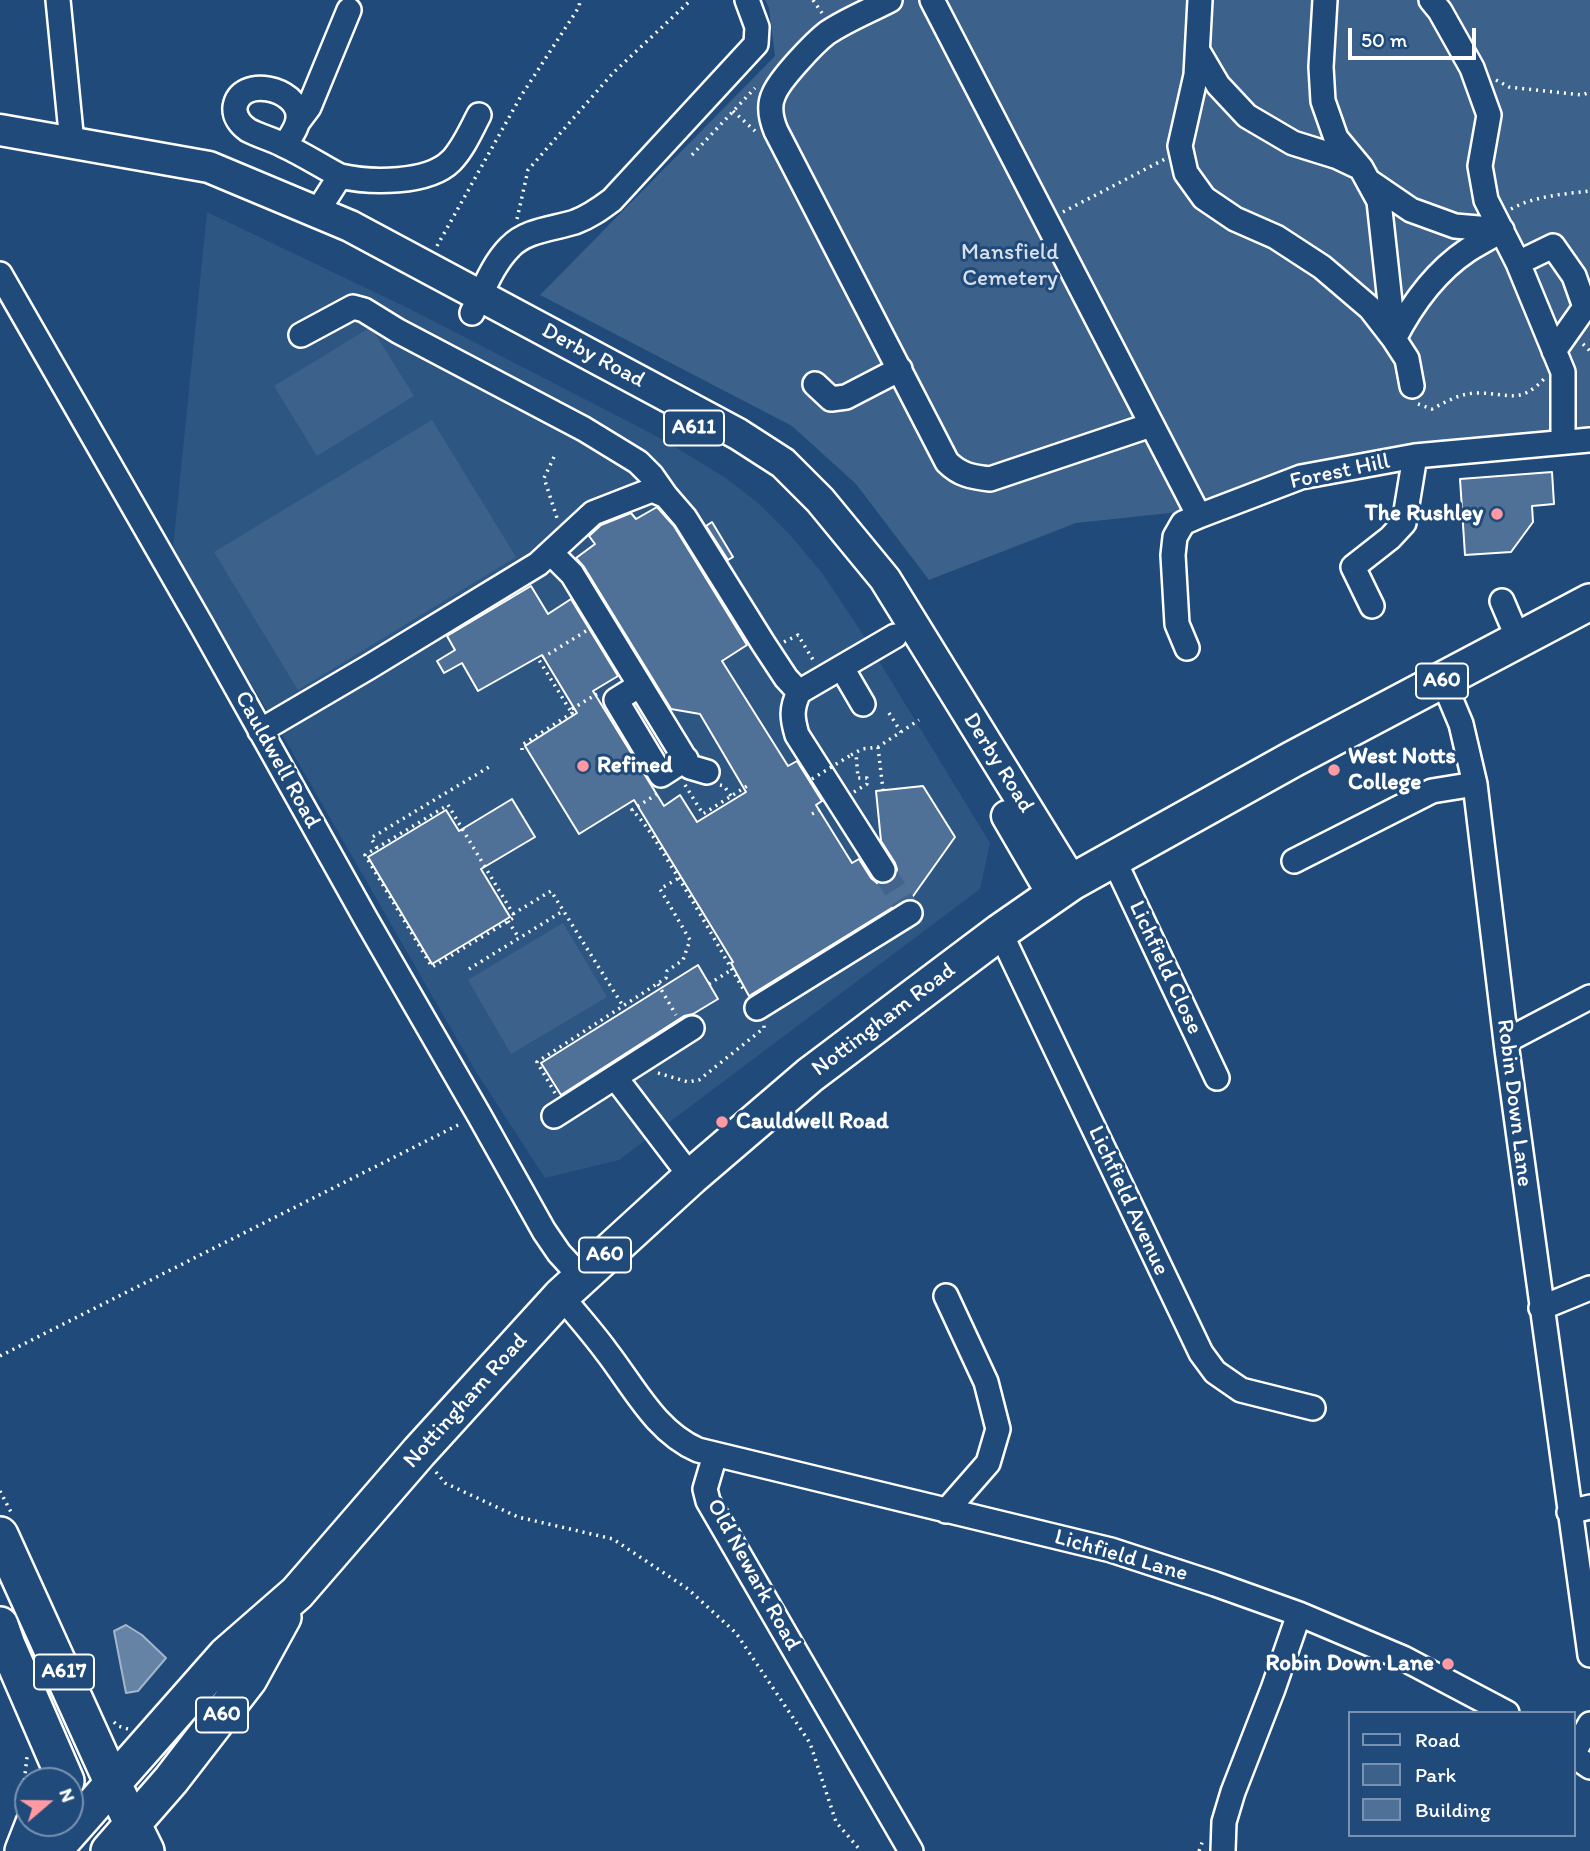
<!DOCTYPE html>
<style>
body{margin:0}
#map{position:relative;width:1590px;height:1851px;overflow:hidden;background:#1f4a7a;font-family:Itim,sans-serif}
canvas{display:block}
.legend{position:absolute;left:1348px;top:1711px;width:228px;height:126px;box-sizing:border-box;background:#1f4a7a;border:2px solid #7992af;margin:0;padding:9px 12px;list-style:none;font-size:21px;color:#fff}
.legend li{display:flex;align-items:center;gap:14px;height:35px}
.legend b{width:35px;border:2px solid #7992af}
.north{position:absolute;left:14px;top:1767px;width:70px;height:70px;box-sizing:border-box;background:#1f4a7a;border:2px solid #7992af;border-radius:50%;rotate:70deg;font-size:19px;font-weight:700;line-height:28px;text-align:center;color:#fff}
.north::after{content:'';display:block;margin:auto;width:24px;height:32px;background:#ff9aa2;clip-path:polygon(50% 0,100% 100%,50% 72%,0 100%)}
.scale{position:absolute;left:1348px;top:28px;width:128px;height:32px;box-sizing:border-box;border:4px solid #fff;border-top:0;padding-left:9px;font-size:21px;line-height:24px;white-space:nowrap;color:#fff;-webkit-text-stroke:5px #1f4a7a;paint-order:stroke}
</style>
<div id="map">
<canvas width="1590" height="1851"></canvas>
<ul class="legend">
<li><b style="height:9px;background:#1f4a7a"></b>Road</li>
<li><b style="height:19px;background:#3c618b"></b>Park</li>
<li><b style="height:19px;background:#507197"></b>Building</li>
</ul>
<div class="north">N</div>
<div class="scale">50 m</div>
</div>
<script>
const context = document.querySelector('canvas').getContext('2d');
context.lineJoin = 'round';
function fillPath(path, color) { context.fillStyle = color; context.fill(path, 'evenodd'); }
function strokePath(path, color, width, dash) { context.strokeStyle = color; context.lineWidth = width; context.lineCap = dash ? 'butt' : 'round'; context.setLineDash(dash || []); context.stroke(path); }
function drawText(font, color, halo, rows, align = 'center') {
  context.font = font + ' Itim,sans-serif'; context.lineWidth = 6; context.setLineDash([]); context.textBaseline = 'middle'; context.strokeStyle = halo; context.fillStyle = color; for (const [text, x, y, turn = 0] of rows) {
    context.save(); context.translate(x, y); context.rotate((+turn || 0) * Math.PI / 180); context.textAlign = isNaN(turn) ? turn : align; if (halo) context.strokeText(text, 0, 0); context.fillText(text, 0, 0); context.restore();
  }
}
const built = new Path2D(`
 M207,212l203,97 225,116 32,17 59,36 32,25 32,32 32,38 38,57 130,213 -10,46 -361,271 -74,18 -72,-111 -190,-331 -23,-37 -87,-151z`);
const green = new Path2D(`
 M765,0h825v429l-291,41 -120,42 -103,11 -147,57 -73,-96 -64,-58 -252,-131 235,-239 -6,-48z
 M371,327l43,69 -97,60 -43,-70z
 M432,420l84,137 -218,133 -84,-138z
 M563,923l44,74 -96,57 -43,-74z`);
const water = new Path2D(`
 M126,1625l16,10 24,23 -28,33 -12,2 -12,-62z`);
const building = new Path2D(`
 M1552,472l2,32 -22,2 1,16 -22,30 -46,3 -5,-76z
 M657,507l17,19 73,119 -25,16 66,105 9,-5 25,40 -6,4 36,58 7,-4 12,19 6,5 7,1 6,-2 6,-6 1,-7 -2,-6 -14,-22 -5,-50 47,-5 32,51 -44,62 -8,2 -154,95 -18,-33 2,-1 -99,-162 -55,34 -54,-88 52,-33 -35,-58 -64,36 -16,-28 -18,10 -7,-12 18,-11 -8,-14 84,-50 17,28 23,-15 47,77 -25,15 71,115 16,-11 17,27 49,-30 -46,-78 -29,-5 -87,-142 -8,-9 19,-14 -6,-8 12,-11 30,-12 5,6z
 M712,522l21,35 -5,3 -22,-34z
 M512,799l23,38 -54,32 29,48 -78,47 -64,-107 78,-47 13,21z
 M698,965l20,34 -25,15 -9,2 -123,79 -20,-32z`);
const minorTunnel = new Path2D(`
 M883,870l27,43`);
const path = new Path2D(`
 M813,0l9,13
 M1496,80l13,7 73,8 8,-3
 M733,111l22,20
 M692,155l63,-67
 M1511,209c23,-13 53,-15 79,-18
 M1063,212l102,-53
 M517,219l11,-49 85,-97 78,-73
 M437,246l84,-150 58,-89 1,-7
 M1583,344l7,7
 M1418,404l14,5c15,-8 29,-16 46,-16 31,0 41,12 66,-14
 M554,457l-10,21 14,43
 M784,642l14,-7 17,28
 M570,710l-31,-50 47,-29
 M889,713l12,19
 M878,747l5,43
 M522,750v-5l50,-32 -2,-3 27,-16
 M851,755l11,-6 16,-2 41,-27
 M685,785l18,29 44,-28
 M720,785l4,1 7,10
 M854,792l13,-8v-6h-9l-2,-25
 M657,794l-25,16c17,17 28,38 41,59 25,40 48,82 72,123
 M448,805l67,112 -83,50 -67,-112z
 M812,814l10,-5
 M377,848l-6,-10 118,-71
 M513,914l38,-23 72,115
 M508,921l11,17
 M469,969l94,-58
 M658,984l18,31
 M709,984l22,-14
 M658,1073l30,9 11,-2 65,-52v-3
 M555,1093l-18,-31 129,-84 1,-7 16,-11 7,-20 -30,-51 19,-11
 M0,1356l462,-233
 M436,1472l9,11 73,34 95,22 75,50 48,44 74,110 26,79 25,29
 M0,1491l12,23
 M114,1722l4,4 10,3
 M22,1801l5,-44
 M1199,1851l4,-11`);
const minor = new Path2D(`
 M58,0l14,143
 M890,0c-21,11 -44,20 -63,33 -13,10 -47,46 -53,61 -6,12 -3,25 2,37l171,331c13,13 25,15 43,17l161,-54
 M932,0l267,516
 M1200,0l-4,75 -16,71 6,27 18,25 31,21 41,18 46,30 48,41 24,31c18,-35 41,-67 74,-89 11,-7 23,-13 34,-20
 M1325,0l-4,67 2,34 13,37 25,30 18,33 15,138 13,20 5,27
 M1431,0l9,11 32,57 17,47 -9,51 6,34 32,63 45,109v70
 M1198,51l20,34 29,31 46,27 45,14 19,9
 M297,123l12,-16 40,-97
 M285,145c5,-8 14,-19 13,-29 0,-28 -58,-41 -63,-9 -1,10 6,18 13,23 11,6 24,9 35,15 20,9 38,21 57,31
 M1370,182l41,28 44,16 47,4
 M317,212l23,-36c30,7 88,8 111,-15 12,-12 20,-31 28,-46
 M1518,263l35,-17 21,30 11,31 -31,44
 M0,274l202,352 165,295 112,194 65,116 15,22 22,24
 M472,313c11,-22 20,-48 38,-66 16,-17 43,-18 65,-25 14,-5 25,-13 37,-22l144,-156 1,-17 -10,-27
 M301,335l52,-28 11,3 34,21 186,98 54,33 14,14 14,20
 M815,384l16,15 15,-2 54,-28
 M551,553l21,21 118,193 17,5
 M1502,601l17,40
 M1372,606l-19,-39 37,-29 14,-15 11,-67
 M1187,648l-10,-24 -4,-69 2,-18 8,-14 16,-7 102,-39 114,-21 175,-16
 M842,668l21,36
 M1443,681l18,43 14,60 32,266 83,605
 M640,685l-24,15 45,75 25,-16
 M260,731l109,-64 169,-103 55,-51 59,-23 14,6 19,22 78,125 23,35 13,14
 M1113,858l104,220
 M1294,861l138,-70 43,-7
 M883,870l-86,-135c-5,-17 -6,-26 2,-43l96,-56
 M1000,932l201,421 14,19 26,18 72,18
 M757,1008l153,-95
 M1506,1041l84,-44
 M615,1077l76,100
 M554,1116l138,-88
 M561,1296c15,18 31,36 45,55 28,36 49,80 92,99l413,100 104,34 84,30 104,44 104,55
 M946,1296l40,86 12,47 -10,34 -42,48
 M1541,1308l49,-20
 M715,1455l-10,34 3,12 203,350
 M1569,1512l21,-5
 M1574,1752l16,-28
 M1574,1756l16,11
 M1223,1851l1,-29 9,-30 40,-103 26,-75`);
const major = new Path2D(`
 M0,130l209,37 141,59 388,208 45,29 37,37 65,79 187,303
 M1007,816l46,79`);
const highway = new Path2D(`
 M0,1535l113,249 33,67
 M0,1625l7,20 59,136
 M23,1851l11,-28
 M53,1851l173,-196 71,-62 122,-141 142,-156 130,-119 119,-102 190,-143 72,-50 221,-123 297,-157
 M109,1851l62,-71 78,-101 34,-62`);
const pathBridge = new Path2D(`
 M812,779l39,-24`);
const markers = [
 [1497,514,7,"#ff9aa2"],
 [583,766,7,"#ff9aa2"],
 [1334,770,7,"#ff9aa2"],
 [722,1122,7,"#ff9aa2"],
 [1448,1664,7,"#ff9aa2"]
];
const shields = [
 [694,428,60],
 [1442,681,52],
 [605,1255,52],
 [64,1672,60],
 [222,1715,52]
];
const shieldNames = [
 ["A611",694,428],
 ["A60",1442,681],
 ["A60",605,1255],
 ["A617",64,1672],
 ["A60",222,1715]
];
const parkNames = [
 ["Mansfield",1010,253],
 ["Cemetery",1010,279]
];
const streetNames = [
 ["Derby Road",593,356,28],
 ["Forest Hill",1340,472,-12],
 ["Cauldwell Road",277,760,61],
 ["Derby Road",998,763,58],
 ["Lichfield Close",1165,968,65],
 ["Nottingham Road",884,1020,-37],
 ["Robin Down Lane",1514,1103,83],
 ["Lichfield Avenue",1128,1201,65],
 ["Nottingham Road",466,1401,-48],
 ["Lichfield Lane",1121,1556,16],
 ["Old Newark Road",753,1575,61]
];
const poiNames = [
 ["The Rushley",1483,514,"right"],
 ["West Notts",1348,757],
 ["College",1348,783],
 ["Refined",597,766],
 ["Cauldwell Road",736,1122],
 ["Robin Down Lane",1434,1664,"right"]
];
fillPath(built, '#2e5683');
fillPath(green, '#3c618b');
fillPath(water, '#6583a4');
strokePath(water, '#a3b5c8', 2);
fillPath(building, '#507197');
strokePath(building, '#fff', 2);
strokePath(minorTunnel, '#41658e', 23, [23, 11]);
strokePath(minor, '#fff', 28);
strokePath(major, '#fff', 35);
strokePath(highway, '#fff', 40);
strokePath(path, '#fff', 3.5, [2, 5]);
strokePath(minor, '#1f4a7a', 23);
strokePath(major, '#1f4a7a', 30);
strokePath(highway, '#1f4a7a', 35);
strokePath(pathBridge, '#fff', 3.5, [2, 5]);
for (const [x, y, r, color] of markers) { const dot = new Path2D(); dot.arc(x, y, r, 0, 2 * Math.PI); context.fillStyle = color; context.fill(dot); strokePath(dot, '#1f4a7a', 2.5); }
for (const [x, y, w] of shields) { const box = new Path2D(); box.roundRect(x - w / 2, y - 17.5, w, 35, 5); context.fillStyle = '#1f4a7a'; context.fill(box); strokePath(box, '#fff', 2); }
drawText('bold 21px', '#fff', null, shieldNames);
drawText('23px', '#d8dfe8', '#1f4a7a', parkNames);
drawText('23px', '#fff', '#1f4a7a', streetNames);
drawText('bold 23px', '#fff', '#1f4a7a', poiNames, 'left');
</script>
